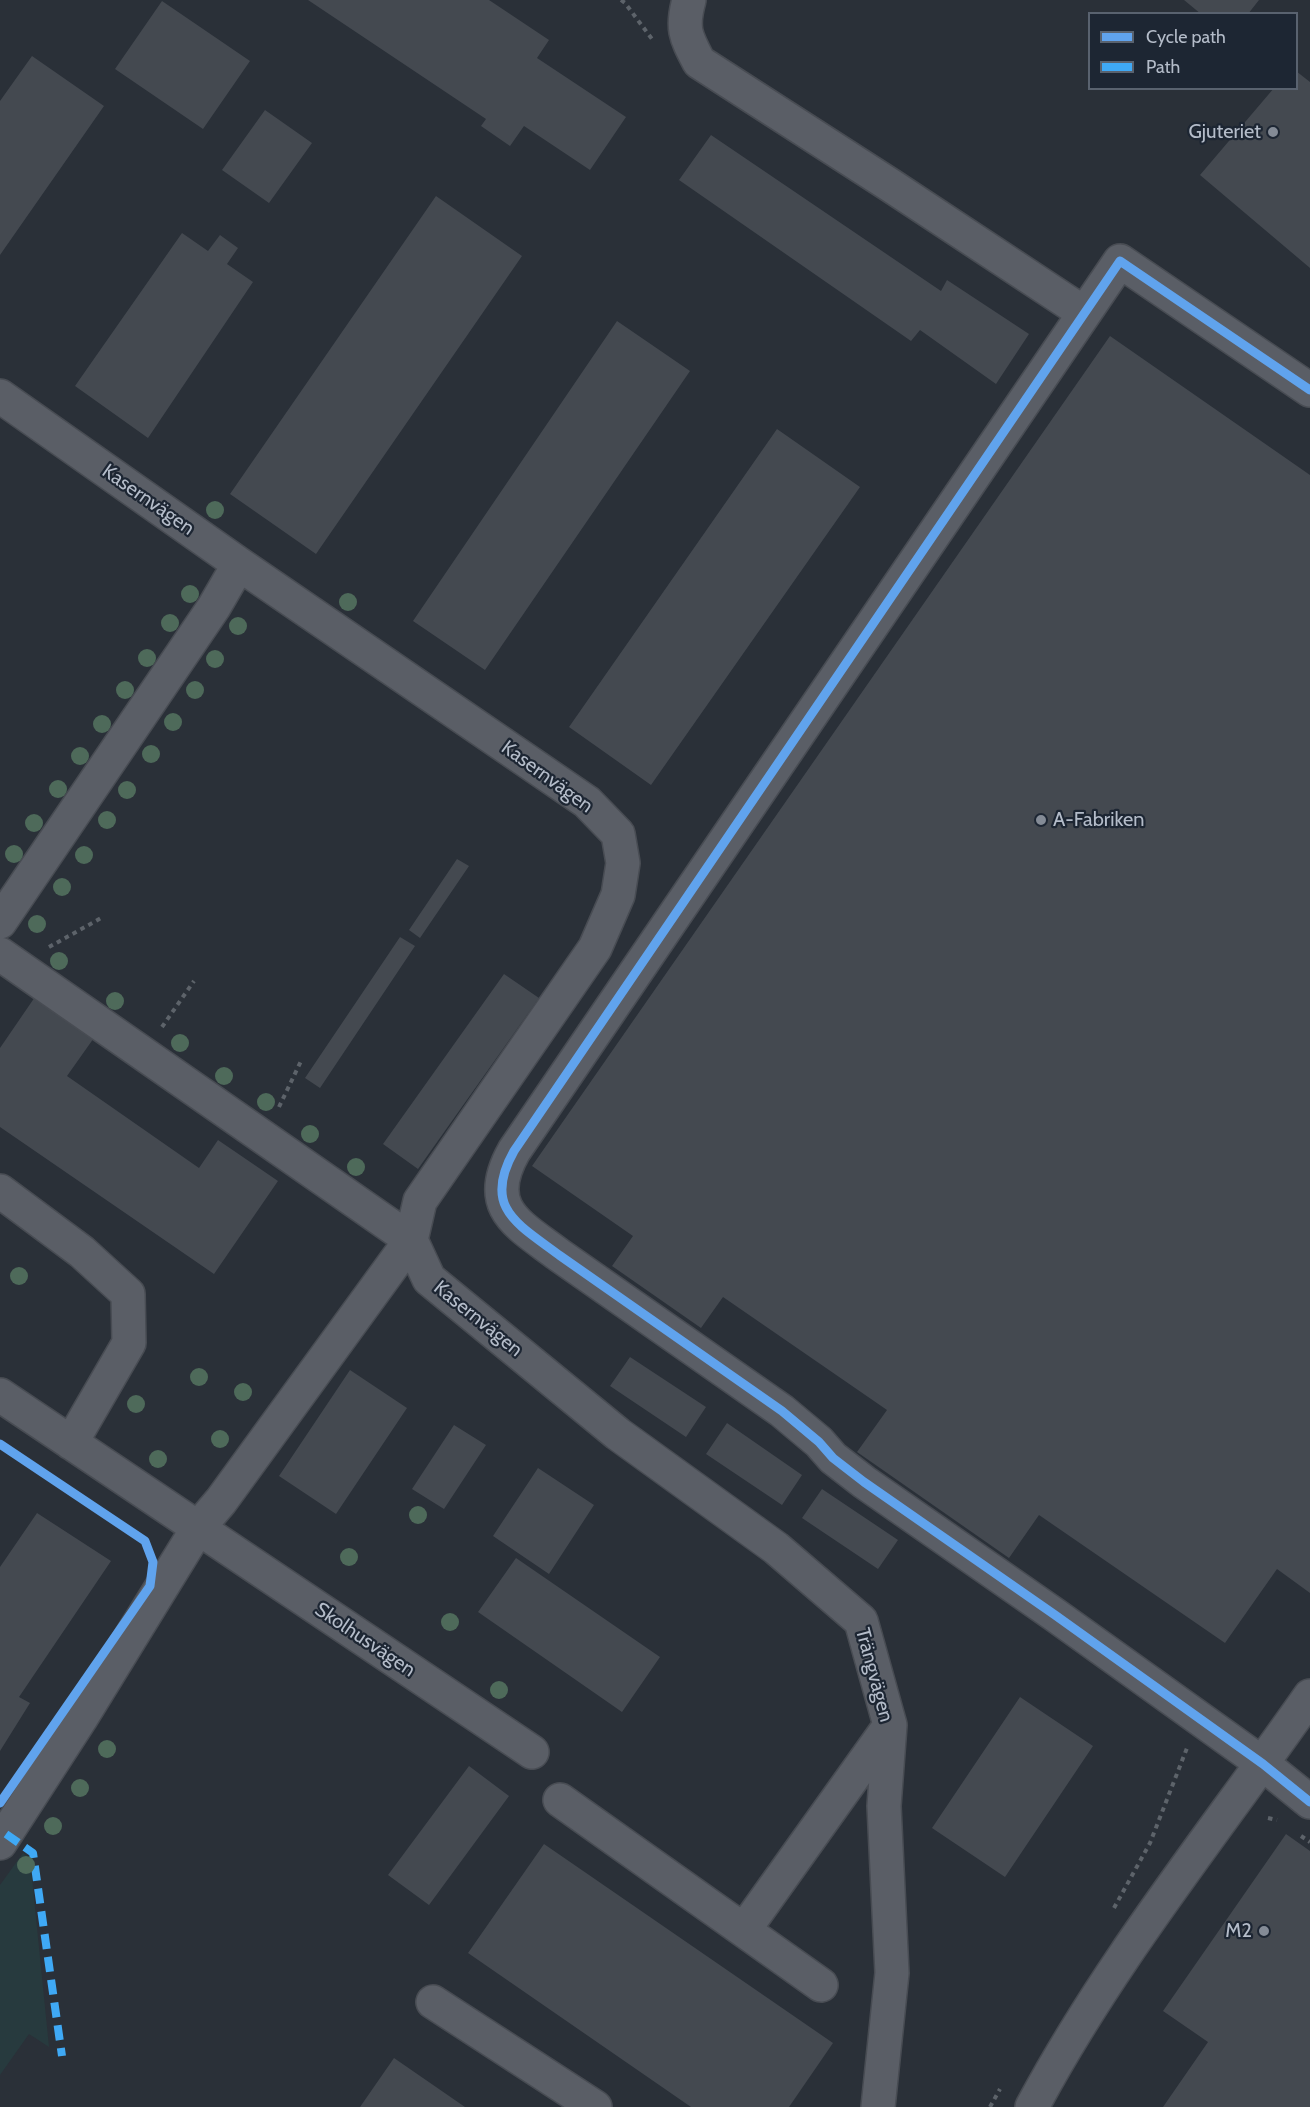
<!DOCTYPE html>
<meta charset="utf-8">
<style>
body{margin:0}
#map{position:relative;width:1310px;height:2107px;overflow:hidden;background:#2a3038;font-family:Cabin,sans-serif}
canvas{display:block}
.legend{position:absolute;left:1088px;top:12px;width:210px;height:78px;box-sizing:border-box;background:#1d2633;border:2px solid #59626f;margin:0;padding:8px 10px;list-style:none;font-size:18px;color:#b4bcc9}
.legend li{display:flex;align-items:center;gap:12px;height:30px}
.legend b{width:30px;border:2px solid #59626f}
</style>
<div id="map">
<canvas width="1310" height="2107"></canvas>
<ul class="legend">
<li><b style="height:8px;background:#60a3ed"></b>Cycle path</li>
<li><b style="height:8px;background:#3fa9f5"></b>Path</li>
</ul>
</div>
<script>
const context = document.querySelector('canvas').getContext('2d');
context.lineJoin = 'round';
function fillPath(path, color) { context.fillStyle = color; context.fill(path, 'evenodd'); }
function strokePath(path, color, width, dash) { context.strokeStyle = color; context.lineWidth = width; context.lineCap = dash ? 'butt' : 'round'; context.setLineDash(dash || []); context.stroke(path); }
function drawText(font, color, halo, rows, align = 'center') {
  context.font = font + ' Cabin,sans-serif'; context.lineWidth = 4.5; context.setLineDash([]); context.textBaseline = 'middle'; context.strokeStyle = halo; context.fillStyle = color; for (const [text, x, y, turn = 0] of rows) {
    context.save(); context.translate(x, y); context.rotate((+turn || 0) * Math.PI / 180); context.textAlign = isNaN(turn) ? turn : align; if (halo) context.strokeText(text, 0, 0); context.fillText(text, 0, 0); context.restore();
  }
}
const green = new Path2D(`
 M23,1853l7,5 19,189 -20,-13 -29,41v-190z`);
const building = new Path2D(`
 M308,0h181l60,40 -12,18 89,59 -36,53 -66,-44 -14,20 -29,-20 5,-7z
 M1184,0h75l-11,14h-47z
 M162,1l88,60 -47,68 -88,-60z
 M32,56l72,50 -104,149v-154z
 M1296,71l14,11v186l-110,-93 74,-87h22z
 M265,110l47,33 -43,60 -47,-33z
 M711,135l230,156 6,-11 82,54 -33,50 -76,-54 -9,11 -232,-161z
 M436,196l86,60 -206,298 -86,-60z
 M182,233l26,18 12,-16 18,13 -11,16 26,18 -105,156 -73,-52z
 M617,321l73,50 -205,299 -72,-49z
 M1110,336l200,139v1118l-33,-24 -52,74 -186,-128 -30,43 -152,-106 30,-42 -164,-113 -22,31 -89,-62 21,-30 -101,-70z
 M777,429l83,58 -209,298 -82,-58z
 M457,859l12,7 -49,72 -11,-8z
 M400,937l15,9 -95,142 -15,-10z
 M504,974l35,24 -121,171 -35,-25z
 M37,994l59,41 -29,41 132,92 19,-28 60,41 -64,93 -214,-147v-79z
 M630,1357l76,50 -20,30 -76,-51z
 M350,1370l57,38 -71,106 -57,-38z
 M727,1423l75,52 -20,30 -76,-51z
 M454,1425l32,20 -42,64 -32,-20z
 M538,1468l56,37 -45,69 -56,-38z
 M822,1489l76,51 -20,29 -76,-51z
 M37,1513l74,48 -92,136 11,6 -30,48v-184z
 M516,1558l144,99 -38,55 -144,-100z
 M1020,1697l73,49 -88,131 -73,-49z
 M469,1766l40,30 -80,109 -41,-30z
 M1286,1834l24,17v256h-147l45,-65 -45,-31z
 M544,1844l289,199 -44,64h-98l-223,-154z
 M394,2058l71,49h-105z`);
const path = new Path2D(`
 M621,0l4,3 27,36
 M49,947l54,-30
 M162,1027l32,-46
 M279,1107l23,-48
 M1268,1818l9,2
 M1301,1836l9,6
 M1114,1908l36,-65 37,-95
 M990,2107l10,-18`);
const minor = new Path2D(`
 M689,0c-8,29 -3,37 10,62l191,123 194,128
 M1310,390l-190,-129 -606,890c-32,57 4,73 45,104l223,156 37,31 14,16 31,24 191,133 208,149 47,38
 M0,396l239,168 348,238 31,32 5,29 -5,32 -23,53 -175,253 -9,39 18,39 189,155 158,114 85,73 29,104 -6,81 8,167 -14,134
 M0,922l214,-315 25,-43
 M0,954l411,286 -190,261 -23,27 -117,190 -81,125
 M0,1191l82,61 46,42 1,49 -58,100
 M0,1395l532,357
 M560,1800l261,185
 M744,1930l145,-203
 M433,2002l162,105
 M1032,2107c78,-146 183,-275 278,-411`);
const quiet = new Path2D(`
 M6,1834l27,19 29,203`);
const cycleway = new Path2D(`
 M1310,390l-190,-129 -606,890c-32,57 4,73 45,104l223,156 37,31 14,16 31,24 191,133 208,149 47,38
 M0,1444l145,97 8,21 -3,24 -150,217`);
const trees = [
 [215,510],
 [190,594],
 [348,602],
 [170,623],
 [238,626],
 [147,658],
 [215,659],
 [125,690],
 [195,690],
 [173,722],
 [102,724],
 [151,754],
 [80,756],
 [58,789],
 [127,790],
 [107,820],
 [34,823],
 [14,854],
 [84,855],
 [62,887],
 [37,924],
 [59,961],
 [115,1001],
 [180,1043],
 [224,1076],
 [266,1102],
 [310,1134],
 [356,1167],
 [19,1276],
 [199,1377],
 [243,1392],
 [136,1404],
 [220,1439],
 [158,1459],
 [418,1515],
 [349,1557],
 [450,1622],
 [499,1690],
 [107,1749],
 [80,1788],
 [53,1826],
 [26,1865]
];
const markers = [
 [1273,132,6,"#848b96"],
 [1041,820,6,"#848b96"],
 [1264,1931,6,"#848b96"]
];
const poiNames = [
 ["Gjuteriet",1261,132],
 ["A-Fabriken",1053,820,"left"],
 ["M2",1252,1931]
];
const streetNames = [
 ["Kasernvägen",148,500,35],
 ["Kasernvägen",547,777,36],
 ["Kasernvägen",478,1319,39],
 ["Skolhusvägen",365,1640,34],
 ["Trängvägen",874,1675,75]
];
fillPath(green, '#273a3e');
fillPath(building, '#444950');
strokePath(minor, '#484c53', 36);
strokePath(path, '#5d636a', 4, [4.5, 4.5]);
strokePath(minor, '#5a5e66', 33);
strokePath(quiet, '#3fa9f5', 8, [15, 8]);
strokePath(cycleway, '#60a3ed', 9);
context.fillStyle = '#4e6a5a';
for (const [x, y] of trees) { context.beginPath(); context.arc(x, y, 9, 0, 2 * Math.PI); context.fill(); }
for (const [x, y, r, color] of markers) { const dot = new Path2D(); dot.arc(x, y, r, 0, 2 * Math.PI); context.fillStyle = color; context.fill(dot); strokePath(dot, '#1d2633', 2); }
drawText('20px', '#b4bcc9', '#1d2633', poiNames, 'right');
drawText('20px', '#b4bcc9', '#1d2633', streetNames);
</script>
